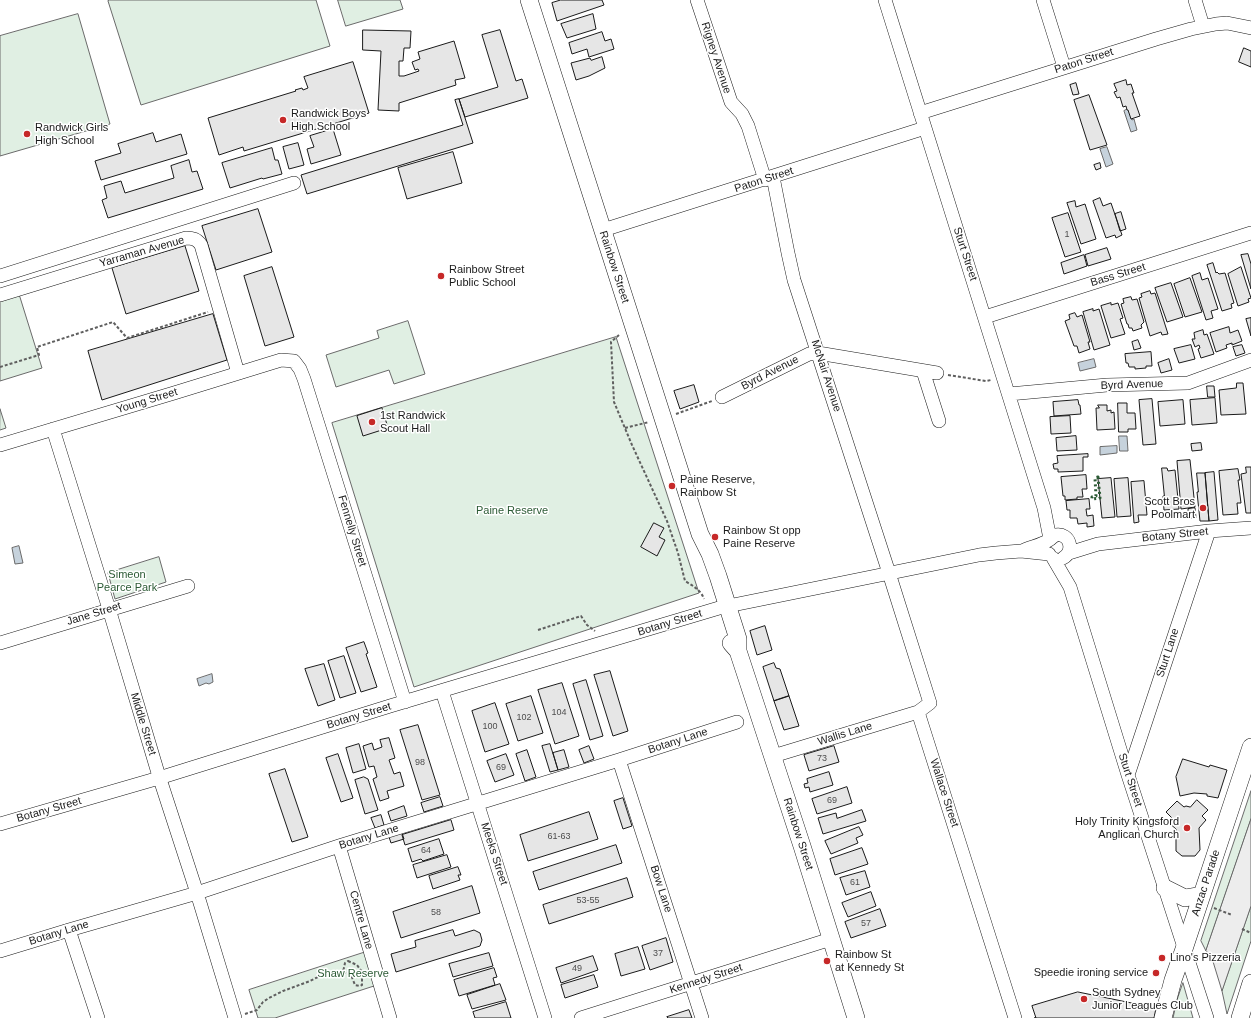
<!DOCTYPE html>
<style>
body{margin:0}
canvas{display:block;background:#fff}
</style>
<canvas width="1251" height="1018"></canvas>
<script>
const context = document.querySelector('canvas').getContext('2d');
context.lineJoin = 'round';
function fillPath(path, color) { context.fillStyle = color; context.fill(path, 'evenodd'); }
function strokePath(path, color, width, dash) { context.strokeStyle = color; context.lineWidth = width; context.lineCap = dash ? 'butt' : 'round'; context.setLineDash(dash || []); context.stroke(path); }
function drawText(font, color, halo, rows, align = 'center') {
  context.font = font + ' Helvetica,sans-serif'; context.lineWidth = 3; context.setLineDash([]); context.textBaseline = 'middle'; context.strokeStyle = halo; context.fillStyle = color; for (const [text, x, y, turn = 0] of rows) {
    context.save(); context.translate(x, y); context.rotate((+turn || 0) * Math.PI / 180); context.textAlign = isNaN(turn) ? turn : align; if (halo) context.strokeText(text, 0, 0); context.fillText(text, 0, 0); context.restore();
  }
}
const green = new Path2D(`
 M110,0h206l14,46 -189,59 -33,-104z
 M338,0h62l3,9 -57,17z
 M78,14l32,110 -110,32v-120z
 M19,294l23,74 -42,13v-81z
 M408,321l17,53 -31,10 -5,-14 -53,17 -10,-32 53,-17 -2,-7z
 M616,337l83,256 -285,94 -82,-264z
 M0,409l6,19 -6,2z
 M159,557l7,25 -51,17 -7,-26z
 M1251,791v28l-45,132 -5,-10z
 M1251,906v35l-24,73 -5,-23z
 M366,952l11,33 -102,33h-17l-9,-28z
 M1183,983l10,35h-20l4,-18z`);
const parking = new Path2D(`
 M1251,819v87l-29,85 -11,-36 -5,-4z`);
const water = new Path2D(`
 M1128,109l4,11 2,-1 3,11 -6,2 -7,-21z
 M1107,147l6,17 -7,3 -6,-18z
 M1094,359l2,8 -16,4 -2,-8z
 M1119,436h8l1,15h-8z
 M1117,446v7l-17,2v-8z
 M19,546l4,17 -8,1 -3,-16z
 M212,674l1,8 -4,2 -3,-1 -7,3 -2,-7z`);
const building = new Path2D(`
 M561,0h41l2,5 -47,16 -5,-18z
 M593,14l3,15 -29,9 -6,-14z
 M363,30l48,1 -1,17h-6l-1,13h-4v15h5l15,-5 -1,-2 -3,1 -3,-8 8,-3 -2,-7 36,-11 11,37 -10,2 1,5 -57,18v8l-21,-1 3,-59 -18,-1z
 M500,30l16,51 6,-2 6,19 -63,19 -6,-18 39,-12 -16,-52z
 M602,32l3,9 6,-2 3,10 -25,8 -2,-8 -15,5 -3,-11z
 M1244,48l7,3v16l-12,-5z
 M602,57l3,11 -16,8 -13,4 -5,-17 19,-5 1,2z
 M353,62l16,51 -125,38 -1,-4 -24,8 -11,-37 88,-27 -1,-1 7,-2 1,2 5,-2 -4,-11z
 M1126,80l1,5 4,-1 3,9h-2l8,23 -9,3 -3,-9h-1l-1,-4 -3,1 -3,-10 -3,1 -3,-6 3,-1 -3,-7z
 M1076,83l3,11 -6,1 -3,-10z
 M1089,95l18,50 -17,5 -16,-50z
 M459,99l14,44 -166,51 -6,-19 162,-50 -8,-25z
 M333,129l8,26 -30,9 -4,-15 7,-2 -4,-11z
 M153,133l3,9 25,-8 6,20 -86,26 -6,-19 26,-8 -3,-9z
 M298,143l6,22 -15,4 -6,-22z
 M272,148l3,12h3l4,14 -19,5 -1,-1 -32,10 -8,-25z
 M453,152l9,31 -55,16 -9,-31z
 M189,160l3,12 5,-1 6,18 -95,29 -6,-18 5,-2 -3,-12 17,-5 4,12 49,-15 -3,-12z
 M1100,163l1,5 -5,2 -2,-5z
 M1100,198l3,8 8,-3 11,32 -6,3 -1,-3 -9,3 -13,-37z
 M1075,201l1,6 9,-3 11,35 -15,5 -14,-41z
 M258,209l14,43 -56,18 -14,-44z
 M1121,212l5,17 -6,2 -5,-17z
 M1068,213l13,39 -16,5 -13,-39z
 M185,246l14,45 -73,23 -14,-46z
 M1107,248l4,11 -23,7 -3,-11z
 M1248,254l3,10v25l-10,-34z
 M1084,255l3,11 -23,8 -3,-11z
 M1213,263l3,10 1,-1 2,2 6,-1 9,30 -3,1 1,4 -10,3 -15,-46z
 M272,267l22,70 -29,9 -21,-70z
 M1241,267l10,31 -3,1 1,3 -11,4 -10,-32z
 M1200,273l2,7 6,-2 10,31 -7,2 2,7 -7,2 -14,-44z
 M1190,278l12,34 -17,5 -11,-33z
 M1171,283l12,34 -16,5 -12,-34z
 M1150,291l1,3 4,-1 13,41 -6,1 -1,-3 -11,4 -11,-38 3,-1 -1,-3z
 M1131,297l1,3 5,-1 7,23 -3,3 1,3 -9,3 -1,-3h-3l-1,-4h-1l-6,-20 3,-1 -1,-4z
 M1111,303v2l7,-2 5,15 -3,1 5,15 -14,4 -10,-32z
 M1093,309v2l6,-2 11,36 -16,5 -11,-38z
 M1075,313l2,4 5,-2 8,27h-2l2,7 -11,4 -2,-7h-3l-9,-25 5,-2 -1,-4z
 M213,314l14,46 -125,40 -14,-49z
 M1251,318v18l-5,-17z
 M1229,327l1,6 8,-3 4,11 -10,4v-2l-6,2 1,3 -11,4 -6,-19z
 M1203,330l1,5 3,-1 7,20 -13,4 -3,-9 2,-1 -1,-3 -4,2 -3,-8h3l-1,-6z
 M1138,340l3,8 -7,2 -2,-8z
 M1191,345l4,14 -16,4 -5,-14z
 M1242,345l3,8 -9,3 -3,-9z
 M1151,352l1,14h-6v2l-11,1v-2h-6l-1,-4h-2l-1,-9z
 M1169,359l3,11 -11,3 -3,-10z
 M1237,383h6l3,31 -25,1 -2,-25 17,-2z
 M694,385l5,17 -19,7 -6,-18z
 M1207,386h7l1,11h-7z
 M1215,398l2,25 -25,2 -2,-25z
 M1152,399l4,45 -13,1 -4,-45z
 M1078,400l1,5h1l1,9 -27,2 -1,-14z
 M1183,400l2,24 -25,2 -2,-24z
 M1118,403h9v10h8l1,16h-8v3h-9z
 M1098,405h9v6l4,-1v3l3,-1 1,17 -18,1 -1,-22h3z
 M382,408l6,20 -25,8 -6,-20z
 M1070,416l1,17 -20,1 -1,-17z
 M1076,436l1,14 -20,1 -1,-13z
 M1201,443l1,7 -10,1 -1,-7z
 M1088,454v3h-5v14l-25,1v-3h-4l-1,-5 5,-1 -1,-7z
 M1190,460l5,47 -14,2 -4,-48z
 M1246,467h5v46h-5l-5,-39 5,-1z
 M1162,468h5l1,3 7,-1 4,39 -15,1 -1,-14h1z
 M1238,469l2,11h-2l3,23h-4l1,11 -15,1 -4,-44z
 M1214,472l4,48 -9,1 -4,-48z
 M1197,473h8l4,48h-9l-3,-29h1z
 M1086,475l1,14h-5l1,8h-6v2l-12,1v-4h-2l-2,-19z
 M1111,478l4,39 -13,1 -4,-39z
 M1128,478l3,38 -14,1 -3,-38z
 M1144,481l3,34h-9l1,7 -5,1 -3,-41z
 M1089,499l1,10h-4l1,7 6,-1 1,11 -7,1v-4l-9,1 -1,-6h-7v-8h-3l-1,-9z
 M1195,508l1,10h-7l-1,-9z
 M654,523l10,5 -5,9 6,3 -8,16 -16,-9z
 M765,626l7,24 -15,5 -7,-24z
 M364,642l4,11 -2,1 11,33 -16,5 -15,-44z
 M344,656l12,37 -16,5 -12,-37z
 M774,663l2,5 4,1 9,27 -15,5 -11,-34z
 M324,664l11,36 -17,6 -13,-37z
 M610,671l18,60 -15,5 -19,-61z
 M586,680l17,56 -13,4 -17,-56z
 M562,683l17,53 -24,8 -17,-54z
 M531,696l12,37 -25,8 -12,-37z
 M789,696l10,30 -15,4 -10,-29z
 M495,703l14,41 -24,8 -13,-41z
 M418,725l22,70 -18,5 -22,-70z
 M389,738l6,20 -6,2 5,14 6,-2 4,14 -17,5 2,7 -9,3 -7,-22 4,-2 -3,-11 -5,1 -6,-21 9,-3 2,7 8,-3 -2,-7z
 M359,744l7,25 -13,4 -7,-25z
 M550,744l8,26 -8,2 -8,-26z
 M589,746l5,13 -10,4 -5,-13z
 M834,746l5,16 -30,9 -5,-16z
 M527,750l9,27 -11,4 -9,-27z
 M564,750l5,17 -11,3 -5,-17z
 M338,754l15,44 -12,4 -15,-44z
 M506,754l8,21 -19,7 -8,-21z
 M1183,759l26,8 1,-2 17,5 -9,28 -11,-2v-2l-13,-1 -14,3 -4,-19z
 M285,769l23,68 -16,5 -23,-68z
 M829,772l4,13 -23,7 -1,-5 -4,1 -1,-4 4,-1 -1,-4z
 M364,777l4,2 10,31 -13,4 -10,-34z
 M847,787l5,16 -35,11 -5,-15z
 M440,797l3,9 -19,6 -3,-9z
 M623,798l9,28 -9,3 -9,-28z
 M1197,800l11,10 -6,6 4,4 -7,8 1,22 -5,6h-13l-6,-5v-22l-8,-7 4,-4 -6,-6 11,-11 7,6 2,-1 4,1z
 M404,806l3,10 -16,5 -3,-9z
 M862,810l4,11 -43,13 -5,-16 18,-5 1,5z
 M589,812l9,27 -70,22 -8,-26z
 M381,815l3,10 -9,3 -4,-10z
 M451,820l3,10 -49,15 -3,-10z
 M859,827l4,8 -7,3 2,5 -27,11 -6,-13z
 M402,833l2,6 -13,4 -2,-6z
 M439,839l5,15 -21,7 -2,-2 -9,3 -4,-13z
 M616,845l6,18 -83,27 -6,-18z
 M862,848l6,16 -33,11 -5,-16z
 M447,855l4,12 -34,11 -4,-13z
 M458,867l3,8h-3l2,5 -27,9 -4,-13z
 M865,871l5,16 -24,8 -6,-17z
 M627,878l6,19 -84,27 -6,-19z
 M472,886l8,27 -79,25 -8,-26z
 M871,892l5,14 -28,11 -6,-14z
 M880,909l6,17 -35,12 -6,-16z
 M453,930l2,6 19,-6 6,3 2,7 -2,6 -84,26 -5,-18 25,-7 -1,-6z
 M666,938l7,24 -23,8 -8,-24z
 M638,947l7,22 -24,7 -6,-22z
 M489,953l4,13 -40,11 -4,-13z
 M593,956l5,14 -37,13 -5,-15z
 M494,968l3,9 -4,1 2,7 -36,11 -5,-16z
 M594,975l4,12 -33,11 -4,-13z
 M500,984l6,16 -34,9 -5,-14z
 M1078,992l78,16 -2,10h-120h2l-4,-12z
 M506,1002l5,16h-36l-2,-6z
 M689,1010l3,8h-24l-1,-1z`);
const path = new Path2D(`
 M619,335l-8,7 3,60 18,43 35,76 11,32 7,28c8,5 16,9 19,18
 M0,367l39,-12 -2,-8 76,-25 14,16 81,-26
 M948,375l38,6 5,-1
 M676,414l36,-13
 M625,428l24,-6
 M538,630l43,-14 6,9 8,6
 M1214,908l18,7
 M1242,929l9,4
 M348,961l9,4 5,7v13l-2,1 -5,-1 -4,-10 -8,-3 2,-9z
 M245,1014l12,-4 6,-8 6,-4 14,-7 27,-10 10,-5 23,-4`);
const minor = new Path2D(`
 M697,0l34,102 11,12 6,12 17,54
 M885,0l159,508 6,31
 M1043,0l21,67
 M1195,0l8,26
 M920,113l236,-74 35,-10 25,-5 11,-1 24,5
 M773,177l15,76 6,27 95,293 41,130 -12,9 97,306
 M603,230l322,-102
 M0,276l294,-93
 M0,295l186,-57c7,0 11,1 15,7l37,128
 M985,317l266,-84
 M923,371l16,50
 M1009,394l98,-9 81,-2 63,-23
 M722,397l87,-43 9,-1 119,20
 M53,429l56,180 49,164 39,120 38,125
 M0,445l174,-52 107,-33 13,1 6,8 4,10 101,323
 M1022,551c8,-4 20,-6 27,-11 3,-2 4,-4 7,-5 14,-2 19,16 7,23
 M1069,553l29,-9 111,-13 42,-3
 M1053,558l17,29 58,188 79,243
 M728,606l251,-51 17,-2 25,-2 28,3
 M0,643l188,-57
 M442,691l103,327
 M773,756l145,-44
 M619,760l83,258
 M1128,775l81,-244
 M0,824l159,-46 231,-72 329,-98
 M339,846l51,172
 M69,930l29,88
 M0,951l69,-21 128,-37 142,-47 280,-86 118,-38
 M581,1018l250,-79`);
const major = new Path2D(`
 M529,0l171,534 10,20 8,22 20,63v12
 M731,643l7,8 64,195 54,172
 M1165,888l20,10 17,-3
 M1163,1018l10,-38 11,-31 67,-202
 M1240,1018l11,-35`);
const hedge = new Path2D(`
 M1098,477l2,21 -8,1v-2l4,-1 -1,-18z`);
const markers = [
 [283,120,4,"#c62828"],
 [27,134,4,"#c62828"],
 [441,276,4,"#c62828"],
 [372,422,4,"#c62828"],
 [672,486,4,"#c62828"],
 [1203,508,4,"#c62828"],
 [715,537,4,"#c62828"],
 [1187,828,4,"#c62828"],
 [1162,958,4,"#c62828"],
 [827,961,4,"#c62828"],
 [1156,973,4,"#c62828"],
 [1084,999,4,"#c62828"]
];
const numberNames = [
 ["1",1067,235],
 ["104",559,713],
 ["102",524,718],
 ["100",490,727],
 ["73",822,759],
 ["98",420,763],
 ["69",501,768],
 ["69",832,801],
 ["61-63",559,837],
 ["64",426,851],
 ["61",855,883],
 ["53-55",588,901],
 ["58",436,913],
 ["57",866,924],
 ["37",658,954],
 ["49",577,969]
];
const streetNames = [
 ["Rigney Avenue",716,58,72],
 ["Paton Street",1084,61,-18],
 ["Paton Street",764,180,-18],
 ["Yarraman Avenue",142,252,-16],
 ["Sturt Street",965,254,72],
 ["Rainbow Street",614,267,72],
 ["Bass Street",1118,275,-17],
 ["Byrd Avenue",770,373,-27],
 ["McNair Avenue",826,376,72],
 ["Byrd Avenue",1132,385,-2],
 ["Young Street",147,401,-17],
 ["Fennelly Street",352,531,73],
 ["Botany Street",1175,535,-6],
 ["Jane Street",94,614,-17],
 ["Botany Street",670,623,-17],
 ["Sturt Lane",1168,653,-72],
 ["Botany Street",359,716,-17],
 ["Middle Street",143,724,73],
 ["Wallis Lane",845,734,-17],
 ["Botany Lane",678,741,-18],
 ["Sturt Street",1130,780,72],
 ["Wallace Street",944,793,72],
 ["Botany Street",49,810,-16],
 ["Rainbow Street",798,834,72],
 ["Botany Lane",369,837,-17],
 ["Meeks Street",494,854,72],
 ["Anzac Parade",1206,883,-72],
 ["Bow Lane",661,889,72],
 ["Centre Lane",361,920,74],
 ["Botany Lane",59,933,-17],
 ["Kennedy Street",706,979,-18]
];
const poiNames = [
 ["Randwick Boys",291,114],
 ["High School",291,127],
 ["Randwick Girls",35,128],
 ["High School",35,141],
 ["Rainbow Street",449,270],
 ["Public School",449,283],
 ["1st Randwick",380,416],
 ["Scout Hall",380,429],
 ["Paine Reserve,",680,480],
 ["Rainbow St",680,493],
 ["Scott Bros",1195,502,"right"],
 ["Poolmart",1195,515,"right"],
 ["Rainbow St opp",723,531],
 ["Paine Reserve",723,544],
 ["Holy Trinity Kingsford",1179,822,"right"],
 ["Anglican Church",1179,835,"right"],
 ["Rainbow St",835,955],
 ["at Kennedy St",835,968],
 ["Lino's Pizzeria",1170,958],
 ["Speedie ironing service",1148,973,"right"],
 ["South Sydney",1092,993],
 ["Junior Leagues Club",1092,1006]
];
const parkNames = [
 ["Paine Reserve",512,511],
 ["Simeon",127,575],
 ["Pearce Park",127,588],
 ["Shaw Reserve",353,974]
];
fillPath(green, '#e0efe3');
strokePath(green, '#6a6a6a', 1);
fillPath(parking, '#ededed');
strokePath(parking, '#6a6a6a', 1);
fillPath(water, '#c6d2dc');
strokePath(water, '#6a6a6a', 1);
fillPath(building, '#e6e6e6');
strokePath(building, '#1a1a1a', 1);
strokePath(minor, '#1a1a1a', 14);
strokePath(major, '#1a1a1a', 18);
strokePath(path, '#5f5f5f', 2, [3, 2]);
strokePath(minor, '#fff', 13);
strokePath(major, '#fff', 17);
strokePath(hedge, '#2b5a34', 3, [2, 3]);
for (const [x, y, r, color] of markers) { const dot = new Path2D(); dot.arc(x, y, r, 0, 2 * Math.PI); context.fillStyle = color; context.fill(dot); strokePath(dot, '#fff', 1.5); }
drawText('9px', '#4d4d4d', null, numberNames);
drawText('11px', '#1a1a1a', '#fff', streetNames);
drawText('11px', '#1a1a1a', '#fff', poiNames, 'left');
drawText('11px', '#2b5a34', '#fff', parkNames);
</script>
